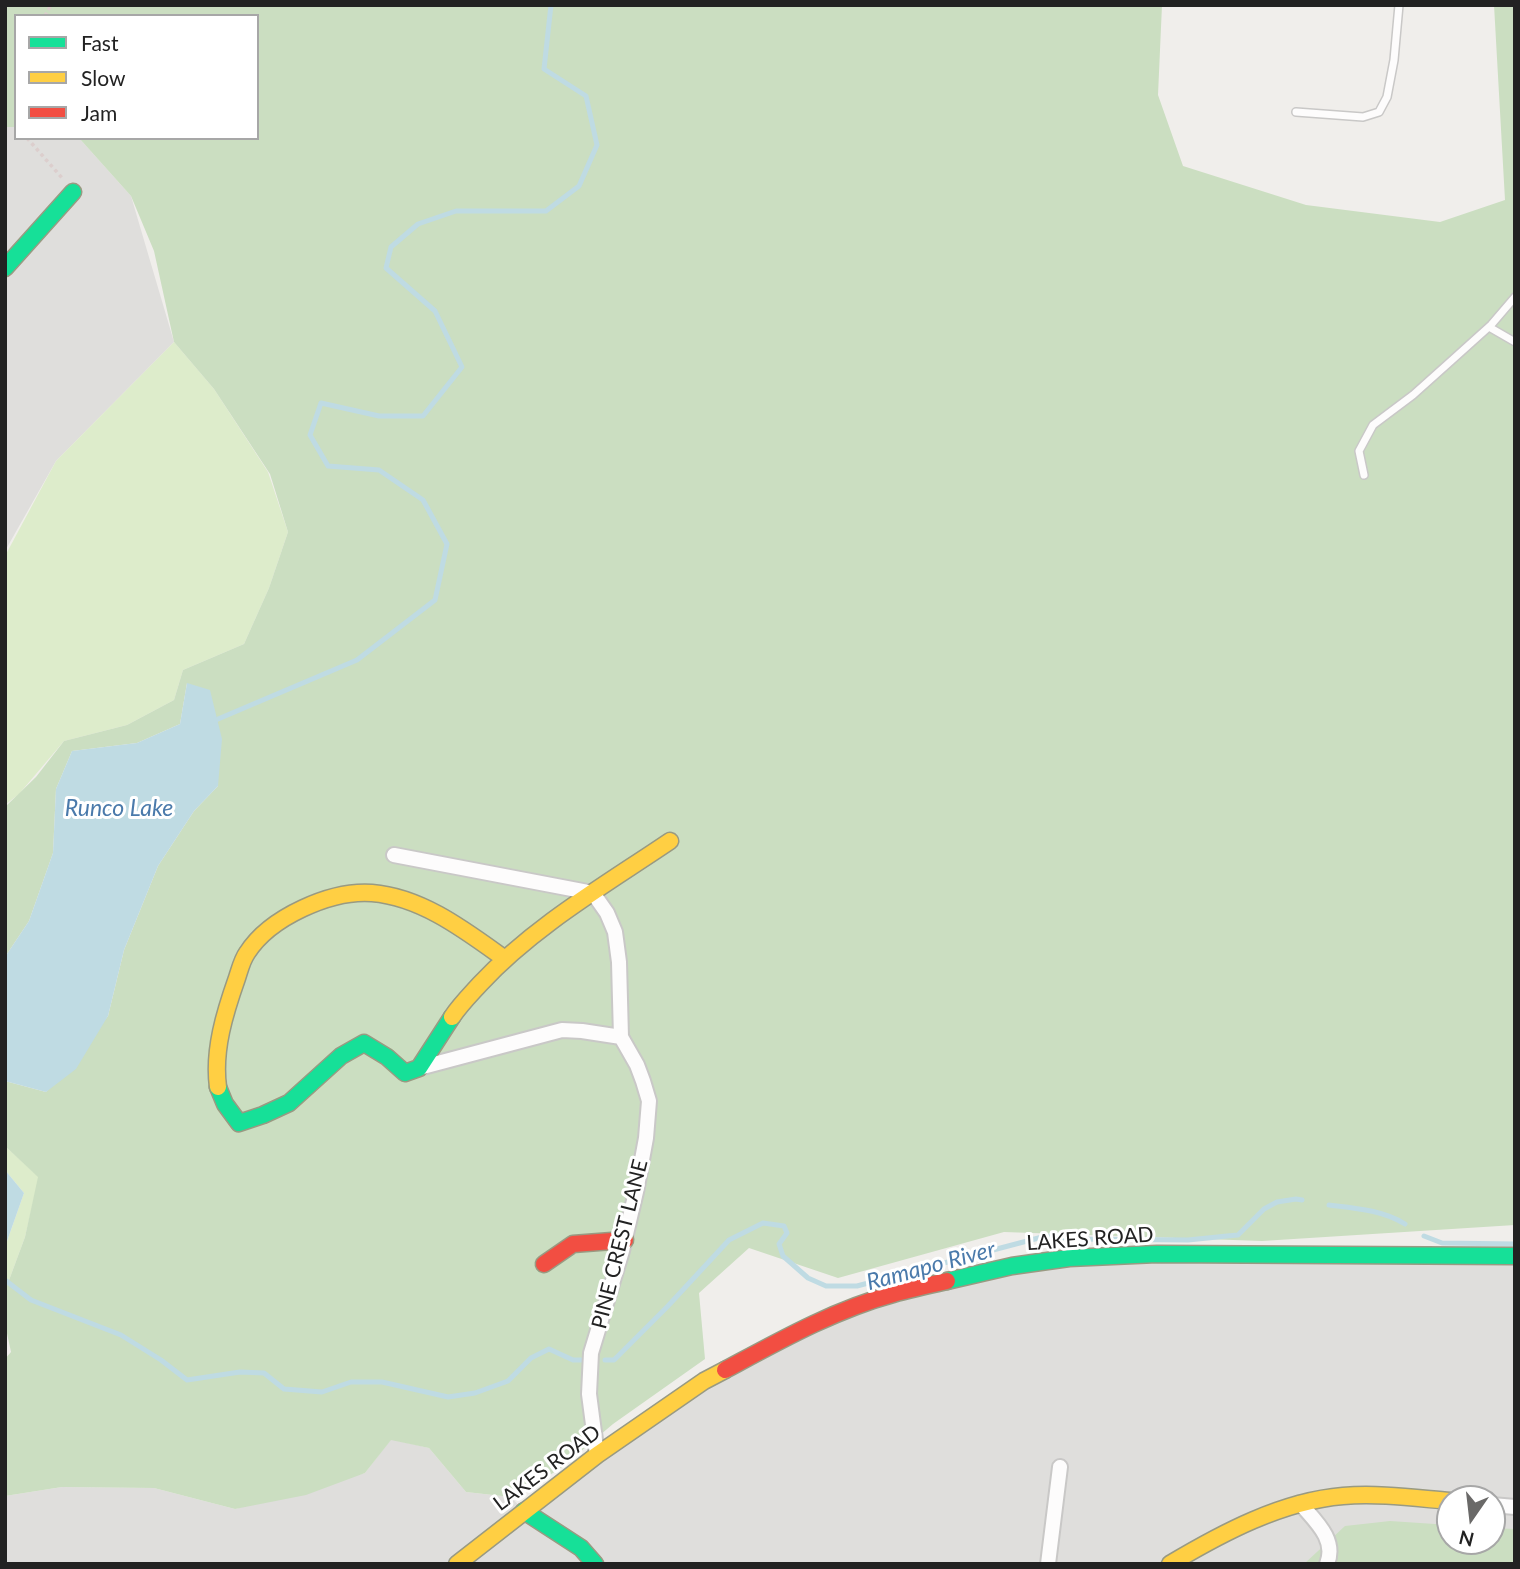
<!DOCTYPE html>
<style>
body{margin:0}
#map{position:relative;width:1520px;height:1569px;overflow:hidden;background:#f0eeeb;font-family:Lato,sans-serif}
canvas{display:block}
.frame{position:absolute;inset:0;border:7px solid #222;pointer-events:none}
.legend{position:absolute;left:14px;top:14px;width:245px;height:126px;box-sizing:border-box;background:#fff;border:2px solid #a7a7a7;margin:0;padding:9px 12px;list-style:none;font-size:21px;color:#222}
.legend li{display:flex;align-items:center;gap:14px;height:35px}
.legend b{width:35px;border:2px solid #a7a7a7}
.north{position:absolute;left:1436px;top:1485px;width:70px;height:70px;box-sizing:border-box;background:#fff;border:2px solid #a7a7a7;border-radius:50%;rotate:194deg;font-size:19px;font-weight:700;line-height:28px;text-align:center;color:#222}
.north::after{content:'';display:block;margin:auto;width:24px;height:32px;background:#6a6968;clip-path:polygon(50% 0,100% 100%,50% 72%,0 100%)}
</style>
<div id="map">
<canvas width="1520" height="1569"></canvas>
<div class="frame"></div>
<ul class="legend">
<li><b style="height:9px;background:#16e098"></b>Fast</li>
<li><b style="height:9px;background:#ffcf43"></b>Slow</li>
<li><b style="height:9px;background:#f24e42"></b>Jam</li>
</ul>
<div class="north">N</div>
</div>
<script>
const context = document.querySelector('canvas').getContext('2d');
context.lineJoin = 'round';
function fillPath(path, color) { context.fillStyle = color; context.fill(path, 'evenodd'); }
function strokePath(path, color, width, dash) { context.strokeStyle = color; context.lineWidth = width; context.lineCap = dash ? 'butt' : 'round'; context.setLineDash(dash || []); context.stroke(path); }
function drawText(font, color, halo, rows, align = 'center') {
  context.font = font + ' Lato,sans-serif'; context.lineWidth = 6; context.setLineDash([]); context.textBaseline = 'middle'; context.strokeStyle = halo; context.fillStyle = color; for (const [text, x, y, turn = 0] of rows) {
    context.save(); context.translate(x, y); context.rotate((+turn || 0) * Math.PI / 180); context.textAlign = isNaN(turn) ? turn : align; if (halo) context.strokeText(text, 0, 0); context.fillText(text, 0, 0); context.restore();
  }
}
const residential = new Path2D(`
 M6,126l10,1v11h63l52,58 43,146 -118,119 -51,90z
 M1515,1256v308h-1510v-68l57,-9 92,1 81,21 130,-36 26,-34 38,9 37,44 45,5 13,14 261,-173 227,-72zM1450,1499h42v42h-42z`);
const grass = new Path2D(`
 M174,342l40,47 54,83 20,60 -19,56 -25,56 -61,26 -9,30 -47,25 -63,16 -45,53 -14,11v-249l51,-95z
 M5,1146l34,31 -14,60 -20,54v-44l19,-54 -19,-23z`);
const forest = new Path2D(`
 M5,5h1157l-4,90 25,71 123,39 134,17 65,-22 -11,-195h21v1220l-253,16 -258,-9 -166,46 -89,-30 -50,45 6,66 -92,65 -53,45 -49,28 -45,-5 -37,-44 -38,-8 -26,33 -59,22 -71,14 -81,-21 -92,-1 -57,9v-137l6,-7 -6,-28v-33l20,-54 13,-60 -33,-31v-65l41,11 62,-76 16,-66 34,-84 36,-55 24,-25 -31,-103 -7,41 -43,19 -65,8 -16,38 -3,64 -24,68 -24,36v-150l31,-30 28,-36 63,-16 47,-25 9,-30 61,-26 25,-56 19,-56 -18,-58 -56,-85 -40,-47 -20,-91 -23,-55 -52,-58h178v-122h-241v111h-11z
 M1390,1521l60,4v16h42v-13l23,1v35h-211l41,-38z`);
const water = new Path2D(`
 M187,683l23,7 12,49 -4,47 -24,25 -36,55 -34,84 -16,66 -32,53 -30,23 -41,-11v-124l24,-36 24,-68 3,-64 16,-38 65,-8 43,-19z
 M5,1170l19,23 -19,54z`);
const stream = new Path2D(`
 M211,722l146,-62 78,-60 12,-56 -24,-44 -44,-30 -51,-4 -18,-31 11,-32 58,13h44l39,-49 -27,-56 -49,-43 5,-21 27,-23 38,-13h90l33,-25 18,-41 -11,-49 -42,-27 7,-64
 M1329,1205c25,3 54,5 76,19
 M1424,1236l18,7 73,1
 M5,1280l26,20 90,35 40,25 26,20 53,-8 24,1 20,16 38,3 29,-10h31l66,15 27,-4 33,-12 23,-23 18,-9 24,11h8
 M605,1360h9l53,-53 62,-67 34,-17 21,3 3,7 -8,11 4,12 25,22 18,8h31l189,-50 29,3 113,1 39,-4 11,-1 26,-26 13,-7 19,-3 6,1`);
const path = new Path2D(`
 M45,16l6,-11
 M27,138l36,41`);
const lane = new Path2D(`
 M1296,112l67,5 16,-5 8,-15 7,-37 5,-55
 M1489,327l26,15
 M1364,475l-5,-24 14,-26 40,-30 38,-34 40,-36 24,-28`);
const street = new Path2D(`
 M394,855l199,38 14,20 8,19 4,30 2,75 16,28 6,16 6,20 -3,37 -10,54 -14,59 -31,102 -2,41 8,61
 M419,1068l143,-38 20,1 39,6
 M1300,1503c15,18 37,36 27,61
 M1492,1505l23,2
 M1048,1564l12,-97`);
const fast = new Path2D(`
 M5,268l68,-76
 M218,1087l7,17 14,19 24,-8 26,-12 52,-47 23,-13 23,14 18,16 14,-5 33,-51
 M947,1281l65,-15 57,-8 88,-4 358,2
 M524,1511l57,37 14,16`);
const slow = new Path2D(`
 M452,1017c8,-12 18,-22 28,-33 54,-58 125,-99 190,-143
 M218,1087c-5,-37 7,-75 19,-109 3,-9 5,-18 10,-25 23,-36 84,-63 125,-60 50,4 94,38 133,66
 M457,1564l140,-109 107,-74 21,-11
 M1170,1564c52,-31 112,-63 173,-68 35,-3 72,2 107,5`);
const jam = new Path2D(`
 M544,1264l29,-20 52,-4
 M725,1370c54,-29 109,-60 168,-76 18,-5 36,-9 54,-13`);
const streetNames = [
 ["LAKES ROAD",1090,1239,-4],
 ["PINE CREST LANE",620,1244,-76],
 ["LAKES ROAD",547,1468,-37]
];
const waterNames = [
 ["Runco Lake",119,809],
 ["Ramapo River",931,1266,-15]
];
fillPath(residential, '#dfdedc');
fillPath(grass, '#ddeccb');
fillPath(forest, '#cbdec1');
fillPath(water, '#bfdbe3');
strokePath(stream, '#bfdbe3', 5);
strokePath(lane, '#c9c8c7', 10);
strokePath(street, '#c9c8c7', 18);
strokePath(fast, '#999a82', 19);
strokePath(slow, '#999a82', 19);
strokePath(jam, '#999a82', 19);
strokePath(path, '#dccecd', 3.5, [3.5, 3.5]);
strokePath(lane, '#fdfcfc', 7);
strokePath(street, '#fdfcfc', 14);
strokePath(fast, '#16e098', 16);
strokePath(slow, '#ffcf43', 16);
strokePath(jam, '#f24e42', 16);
drawText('21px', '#222', '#fff', streetNames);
drawText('italic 23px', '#4a7aab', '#fff', waterNames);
</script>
